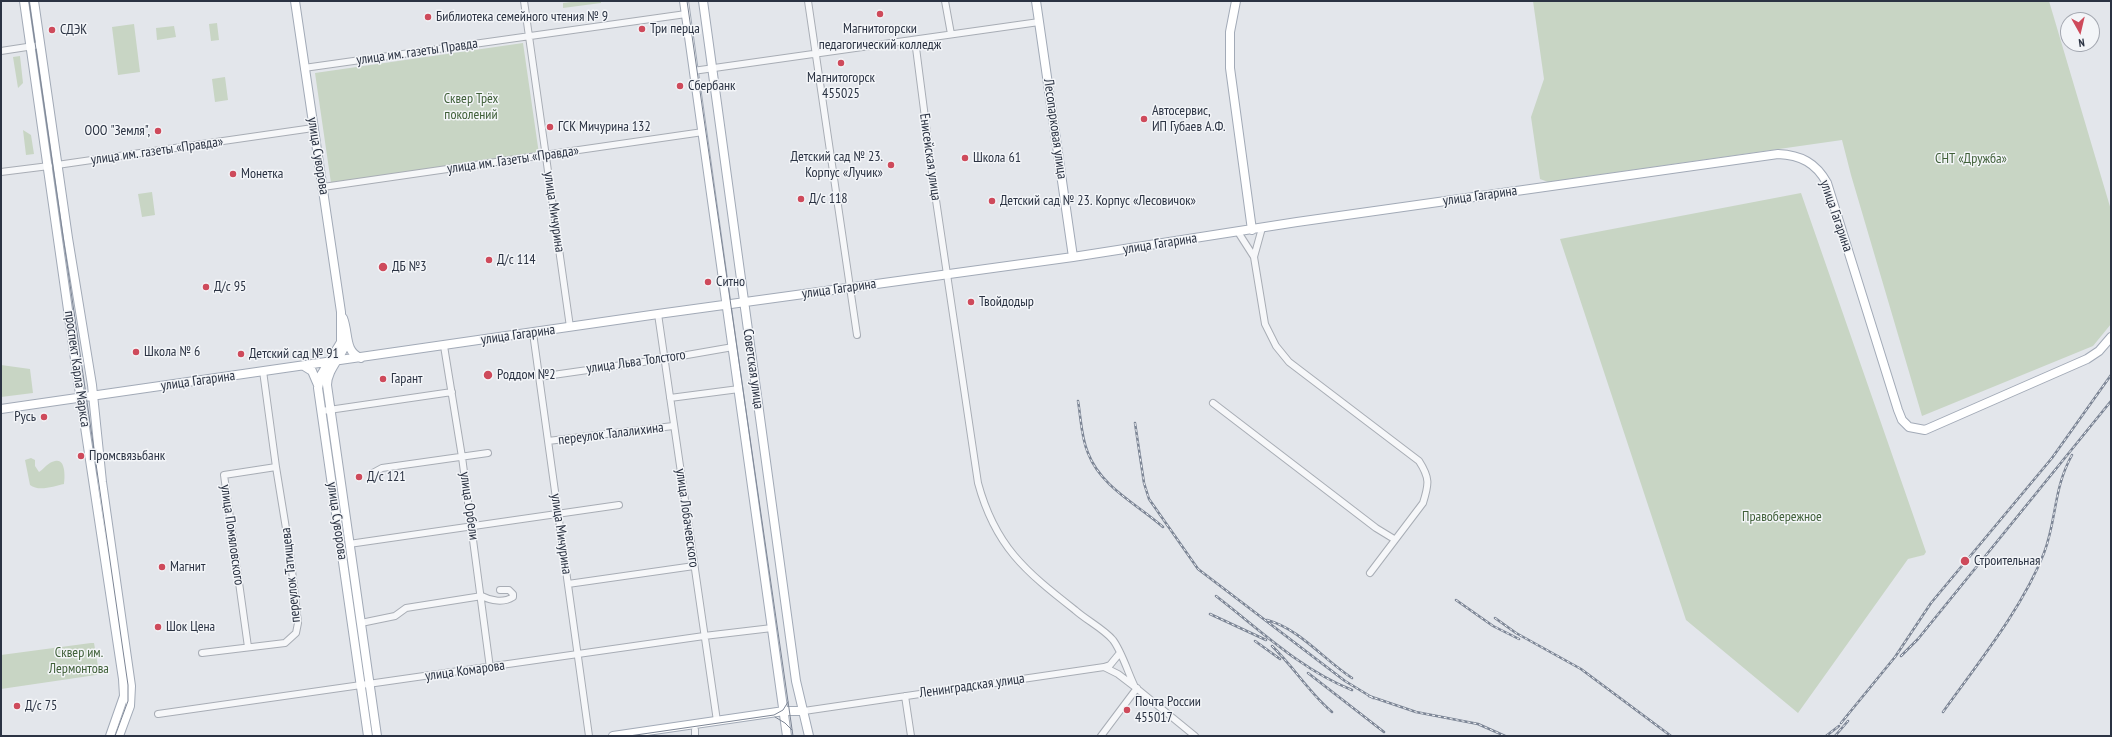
<!DOCTYPE html>
<meta charset="utf-8">
<style>
body{margin:0}
#map{position:relative;width:2112px;height:737px;overflow:hidden;background:#e3e6eb;font-family:"PT Sans Narrow",sans-serif}
canvas{display:block}
.frame{position:absolute;inset:0;border:2px solid #2b3343;pointer-events:none}
.north{position:absolute;left:2060px;top:12px;width:40px;height:40px;box-sizing:border-box;background:#f3f5f8;border:1px solid #a3a7b0;border-radius:50%;rotate:172deg;font-size:11px;font-weight:700;line-height:16px;text-align:center;color:#2b3343}
.north::after{content:'';display:block;margin:auto;width:14px;height:18px;background:#ce4a5b;clip-path:polygon(50% 0,100% 100%,50% 72%,0 100%)}
</style>
<div id="map">
<canvas width="2112" height="737"></canvas>
<div class="frame"></div>
<div class="north">N</div>
</div>
<script>
const context = document.querySelector('canvas').getContext('2d');
context.lineJoin = 'round';
function fillPath(path, color) { context.fillStyle = color; context.fill(path, 'evenodd'); }
function strokePath(path, color, width, dash) { context.strokeStyle = color; context.lineWidth = width; context.lineCap = dash ? 'butt' : 'round'; context.setLineDash(dash || []); context.stroke(path); }
function drawText(font, color, halo, rows, align = 'center') {
  context.font = font + ' "PT Sans Narrow",sans-serif'; context.lineWidth = 3; context.setLineDash([]); context.textBaseline = 'middle'; context.strokeStyle = halo; context.fillStyle = color; for (const [text, x, y, turn = 0] of rows) {
    context.save(); context.translate(x, y); context.rotate((+turn || 0) * Math.PI / 180); context.textAlign = isNaN(turn) ? turn : align; if (halo) context.strokeText(text, 0, 0); context.fillText(text, 0, 0); context.restore();
  }
}
const green = new Path2D(`
 M579,1h22v2l-38,5v-5z
 M1533,1h516l62,209v114l-18,22 -171,70 -71,-241 -9,-35 -294,42 -8,-3 -9,-62 13,-38z
 M217,23l2,17 -8,1 -2,-17z
 M134,24l6,48 -22,3 -6,-48z
 M174,26l2,11 -19,3 -1,-12z
 M523,43l16,111 -208,29 -16,-110z
 M20,56l3,27 -5,5 -5,-31z
 M225,77l3,23 -13,2 -3,-23z
 M23,130l8,5 3,19 -8,1z
 M152,192l3,23 -13,2 -4,-23z
 M1801,193l125,359 -2,3 -16,4 -110,154 -112,-93 -126,-381z
 M1,365l29,4 3,24 -32,4z
 M31,458l4,2v6l4,6c5,-3 9,-10 16,-11 11,-3 10,17 9,23 -10,2 -25,8 -34,1l-5,-25z
 M91,643h3l5,29 -3,3 -95,14v-34z`);
const minor = new Path2D(`
 M524,1l46,326
 M808,1l49,334
 M945,1l6,33
 M915,40l18,140 45,303c17,63 47,88 97,127 11,10 29,19 38,30 9,12 15,33 22,47
 M1,51l39,-6
 M304,68l382,-54
 M693,71l346,-49
 M57,165l256,-37
 M1,172l48,-6
 M323,187l380,-55
 M1262,228l-8,29 11,67 11,22 13,16 130,99c11,17 10,23 4,42l-53,70
 M1238,232l16,25
 M658,314l59,407
 M533,333l56,403
 M444,346l18,111 28,211
 M539,377l125,-18 69,-12
 M670,398l69,-9
 M1213,403l163,125 18,11
 M322,411l130,-19
 M548,441l125,-15
 M371,474l11,-6 106,-15
 M349,544l270,-39
 M568,584l126,-18
 M361,623l34,-7 11,-8 76,-12c9,5 22,7 31,1v-3l-4,-4h-9
 M248,647l-24,-172 52,-8 -13,-96
 M202,653l83,-10 11,-10 2,-10 -8,-70 -14,-86
 M1104,667l6,-2 9,-11
 M905,696l6,40
 M804,711l300,-44 14,7 17,13 60,49
 M158,714l546,-78 68,-8
 M695,730v6
 M1101,736l36,-48`);
const major = new Path2D(`
 M24,1l55,386 44,292 1,17 -14,40
 M34,1l34,237 24,147 10,97 29,204 -1,20 -11,30
 M295,1l46,311v30l-20,33 -3,13 50,348
 M684,1l103,735
 M703,1l93,680 13,55
 M1036,1l37,256
 M1236,1l-6,31v36l22,162
 M343,318c6,15 1,34 18,40
 M347,340c-4,16 -20,29 -20,45l50,351
 M304,366l8,5 6,14
 M1,409l657,-95 415,-57 224,-35 481,-68c23,1 38,9 49,29l71,227 4,10 7,7 16,3 162,-71 12,-8 12,-14
 M613,736l171,-25h20`);
const tram = new Path2D(`
 M29,1l99,684v16l-13,35
 M687,1l106,735
 M775,717l10,6 7,7
 M629,736l145,-21 9,-5 5,-8`);
const rail = new Path2D(`
 M1078,401c3,17 3,36 10,52 13,34 49,51 75,74
 M1135,423l9,60 5,16 49,70 147,112 28,17
 M1216,596c43,33 85,74 136,94
 M1456,600l37,26 26,13
 M1210,614l56,26
 M1495,618l21,15 65,36 90,67
 M1267,620c33,9 57,40 85,58
 M1255,641l25,18
 M1272,646c22,21 37,47 60,66
 M1901,656l17,-17 193,-238
 M1308,673l76,59
 M1369,696l47,16 62,12 27,12
 M1943,712c35,-49 79,-103 101,-159 13,-34 9,-64 28,-98
 M1841,723l54,-66 36,-54 121,-145 59,-83
 M1826,736l13,-10
 M1835,736l13,-15`);
const markers = [
 [880,14,4,"#ce4a5b"],
 [428,17,4,"#ce4a5b"],
 [642,29,4,"#ce4a5b"],
 [52,30,4,"#ce4a5b"],
 [841,63,4,"#ce4a5b"],
 [680,86,4,"#ce4a5b"],
 [1144,119,4,"#ce4a5b"],
 [550,127,4,"#ce4a5b"],
 [158,131,4,"#ce4a5b"],
 [965,158,4,"#ce4a5b"],
 [891,165,4,"#ce4a5b"],
 [233,174,4,"#ce4a5b"],
 [801,199,4,"#ce4a5b"],
 [992,201,4,"#ce4a5b"],
 [489,260,4,"#ce4a5b"],
 [383,267,5,"#ce4a5b"],
 [708,282,4,"#ce4a5b"],
 [206,287,4,"#ce4a5b"],
 [971,302,4,"#ce4a5b"],
 [136,352,4,"#ce4a5b"],
 [241,354,4,"#ce4a5b"],
 [488,375,5,"#ce4a5b"],
 [383,379,4,"#ce4a5b"],
 [44,417,4,"#ce4a5b"],
 [81,456,4,"#ce4a5b"],
 [359,477,4,"#ce4a5b"],
 [1965,561,5,"#ce4a5b"],
 [162,567,4,"#ce4a5b"],
 [158,627,4,"#ce4a5b"],
 [17,706,4,"#ce4a5b"],
 [1127,710,4,"#ce4a5b"]
];
const poiNames = [
 ["Библиотека семейного чтения № 9",436,17],
 ["Три перца",650,29],
 ["Магнитогорски",880,29,"center"],
 ["педагогический колледж",880,45,"center"],
 ["СДЭК",60,30],
 ["Магнитогорск",841,78,"center"],
 ["455025",841,94,"center"],
 ["Сбербанк",688,86],
 ["Автосервис,",1152,111],
 ["ИП Губаев А.Ф.",1152,127],
 ["ГСК Мичурина 132",558,127],
 ["ООО \"Земля\",",150,131,"right"],
 ["Детский сад № 23.",883,157,"right"],
 ["Корпус «Лучик»",883,173,"right"],
 ["Школа 61",973,158],
 ["Монетка",241,174],
 ["Д/с 118",809,199],
 ["Детский сад № 23. Корпус «Лесовичок»",1000,201],
 ["Д/с 114",497,260],
 ["ДБ №3",392,267],
 ["Ситно",716,282],
 ["Д/с 95",214,287],
 ["Твойдодыр",979,302],
 ["Школа № 6",144,352],
 ["Детский сад № 91",249,354],
 ["Роддом №2",497,375],
 ["Гарант",391,379],
 ["Русь",36,417,"right"],
 ["Промсвязьбанк",89,456],
 ["Д/с 121",367,477],
 ["Строительная",1974,561],
 ["Магнит",170,567],
 ["Шок Цена",166,627],
 ["Почта России",1135,702],
 ["455017",1135,718],
 ["Д/с 75",25,706]
];
const streetNames = [
 ["улица им. газеты Правда",417,52,-8],
 ["Лесопарковая улица",1055,129,82],
 ["улица им. газеты «Правда»",157,151,-8],
 ["улица Суворова",318,156,81],
 ["Енисейская улица",930,157,82],
 ["улица им. Газеты «Правда»",513,160,-8],
 ["улица Гагарина",1480,196,-8],
 ["улица Мичурина",554,212,82],
 ["улица Гагарина",1836,216,71],
 ["улица Гагарина",1160,244,-9],
 ["улица Гагарина",839,289,-8],
 ["улица Гагарина",518,335,-8],
 ["улица Льва Толстого",636,362,-8],
 ["проспект Карла Маркса",77,369,82],
 ["Советская улица",753,369,82],
 ["улица Гагарина",198,381,-8],
 ["переулок Талалихина",611,434,-7],
 ["улица Орбели",469,506,82],
 ["улица Лобачевского",687,518,82],
 ["улица Суворова",337,521,82],
 ["улица Мичурина",561,534,82],
 ["улица Помяловского",232,535,82],
 ["переулок Татищева",291,575,-96],
 ["улица Комарова",465,671,-8],
 ["Ленинградская улица",972,686,-8]
];
const parkNames = [
 ["Сквер Трёх",471,99],
 ["поколений",471,115],
 ["СНТ «Дружба»",1971,159],
 ["Правобережное",1782,517],
 ["Сквер им.",79,653],
 ["Лермонтова",79,669]
];
fillPath(green, '#c8d5c4');
strokePath(minor, '#a8adb5', 8);
strokePath(major, '#a2aab7', 10);
strokePath(minor, '#f6f7f9', 6);
strokePath(major, '#fff', 8);
strokePath(tram, '#7c8595', 1);
strokePath(rail, '#7c8595', 2.5);
strokePath(rail, '#f3f5f8', 1, [3]);
for (const [x, y, r, color] of markers) { const dot = new Path2D(); dot.arc(x, y, r, 0, 2 * Math.PI); context.fillStyle = color; context.fill(dot); strokePath(dot, '#f3f5f8', 1.5); }
drawText('14px', '#2b3343', '#f3f5f8', poiNames, 'left');
drawText('14px', '#2b3343', '#f3f5f8', streetNames);
drawText('14px', '#3f5f38', '#f3f5f8', parkNames);
</script>
